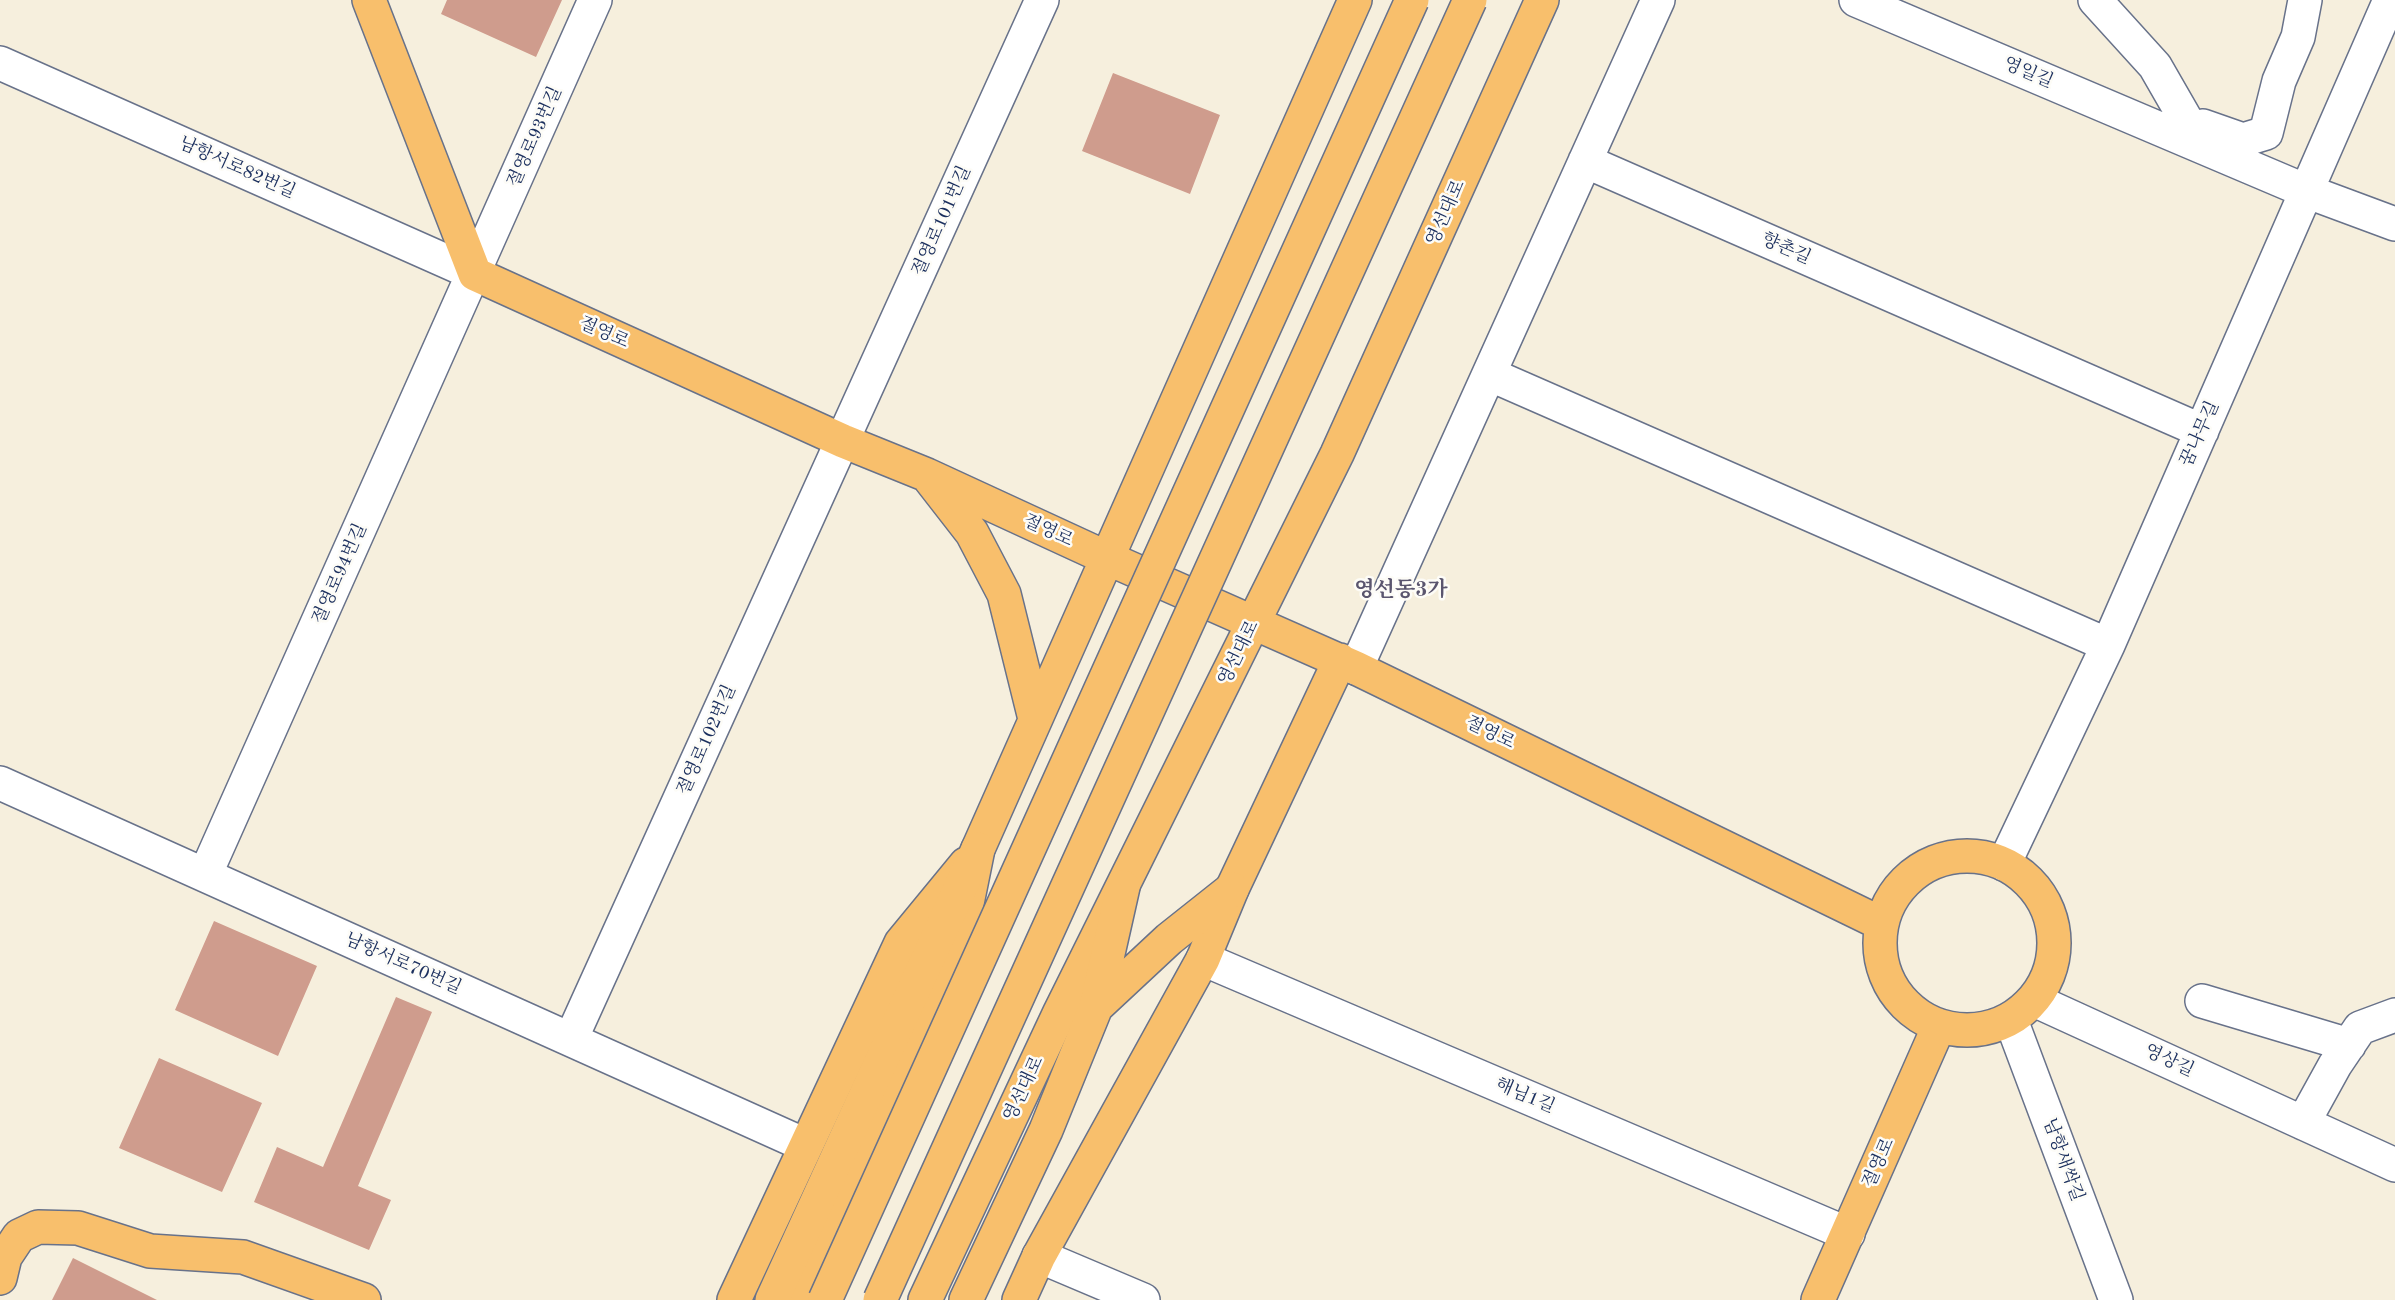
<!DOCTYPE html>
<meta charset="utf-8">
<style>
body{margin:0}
canvas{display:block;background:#f6efdd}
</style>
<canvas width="2395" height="1300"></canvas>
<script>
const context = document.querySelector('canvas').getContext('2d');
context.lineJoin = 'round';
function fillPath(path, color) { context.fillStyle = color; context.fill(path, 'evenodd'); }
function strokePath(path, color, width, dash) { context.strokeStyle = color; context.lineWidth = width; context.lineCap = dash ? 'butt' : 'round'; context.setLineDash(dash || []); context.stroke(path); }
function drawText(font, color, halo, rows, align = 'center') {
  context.font = font + ' "Old Standard TT","Noto Serif KR",serif'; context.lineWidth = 5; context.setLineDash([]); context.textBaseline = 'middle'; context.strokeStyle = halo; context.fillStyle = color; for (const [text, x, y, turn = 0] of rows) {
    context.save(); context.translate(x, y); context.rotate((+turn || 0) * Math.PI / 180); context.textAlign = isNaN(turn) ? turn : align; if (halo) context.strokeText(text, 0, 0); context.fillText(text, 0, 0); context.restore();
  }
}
const building = new Path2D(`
 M447,0h115l-26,57 -95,-43z
 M1113,73l107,42 -30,79 -108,-43z
 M214,921l103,45 -39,90 -103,-46z
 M396,997l36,15 -74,174 33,14 -22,50 -115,-48 23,-55 46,20z
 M159,1058l103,45 -40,89 -103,-44z
 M73,1258l84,42h-105z`);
const minor = new Path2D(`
 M1856,0l450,191 89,33
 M2095,0l60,66 46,80
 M0,63l475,211
 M2203,126l40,14 23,-7 13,-52 19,-44 7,-37
 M1585,161l617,270
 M1489,374l619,271
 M1356,668l302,-668
 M0,783l805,362
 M2004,864l104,-219 282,-645
 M205,875l390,-875
 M1203,959l645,275
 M2034,1000l361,165
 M2202,1001l147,44
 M2011,1020l105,280
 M571,1039l471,-1039
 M2303,1123l32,-58 25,-37 35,-13
 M1039,1256l104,44`);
const major = new Path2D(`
 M369,0l106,274 368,167 84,34 180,83 249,110 526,256
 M930,479l42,54 32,61 31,125
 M1880 943a87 87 0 1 1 174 0a87 87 0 1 1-174 0Z
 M0,1278l5,-21 14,-21 19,-9 40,1 72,23 93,6 121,43
 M734,1300l167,-357 65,-79
 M801,1300l153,-332 24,-119 377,-849
 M925,1300l135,-288 277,-558 205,-454
 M1019,1300l20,-44 164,-297 29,-70 108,-229
 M1818,1300l121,-274`);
const highway = new Path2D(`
 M1096,1007l73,-68 63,-50
 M772,1300l206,-451
 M966,1300l80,-170 50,-123 27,-120`);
const highwayBridge = new Path2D(`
 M825,1300l587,-1300
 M880,1300l590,-1300`);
const streetNames = [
 ["영일길",2028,73,23],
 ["절영로93번길",535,137,-66],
 ["남항서로82번길",237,168,24],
 ["영선대로",1446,213,-66],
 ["절영로101번길",942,221,-66],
 ["향촌길",1786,249,24],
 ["절영로",604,333,24],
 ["꿈나무길",2200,434,-66],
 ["절영로",1048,531,25],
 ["절영로94번길",340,574,-66],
 ["영선대로",1239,653,-64],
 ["절영로",1490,733,26],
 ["절영로102번길",707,740,-66],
 ["남항서로70번길",403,964,24],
 ["영상길",2169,1061,25],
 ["영선대로",1024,1089,-65],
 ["해님1길",1525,1096,23],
 ["남항새싹길",2063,1160,70],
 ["절영로",1879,1163,-66]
];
const quarterNames = [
 ["영선동3가",1401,590]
];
fillPath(building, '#cf9c8d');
strokePath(minor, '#68728a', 36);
strokePath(major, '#68728a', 36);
strokePath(highway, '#68728a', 36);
strokePath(minor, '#fff', 33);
strokePath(major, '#f8bf6c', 33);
strokePath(highway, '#f8bf6c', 33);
strokePath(highwayBridge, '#68728a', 36, []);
strokePath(highwayBridge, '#f8bf6c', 33);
drawText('18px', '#1b2f5e', '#fdfcf7', streetNames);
drawText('bold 21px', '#5a556e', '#fdfcf7', quarterNames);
</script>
